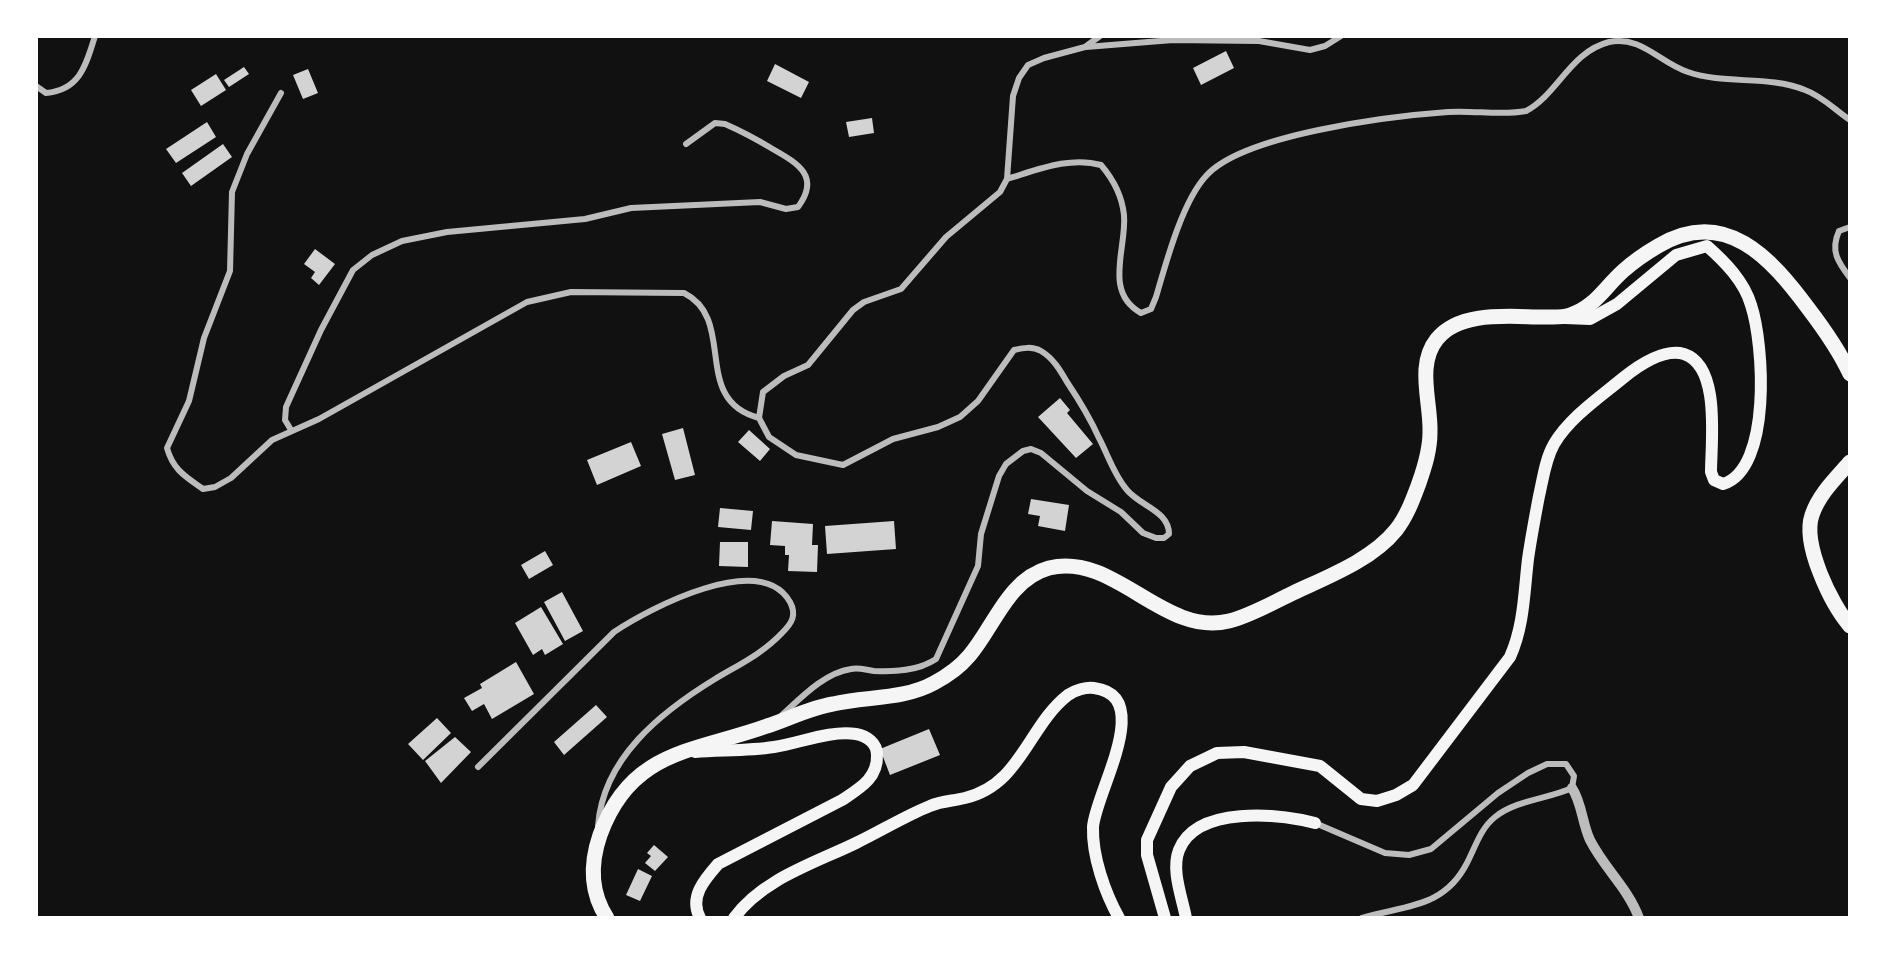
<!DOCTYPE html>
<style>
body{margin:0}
#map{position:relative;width:1886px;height:954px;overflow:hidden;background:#111;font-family:"Space Grotesk",sans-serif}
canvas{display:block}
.frame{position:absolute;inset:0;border:38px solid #fff;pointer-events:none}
</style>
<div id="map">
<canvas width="1886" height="954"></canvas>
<div class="frame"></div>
</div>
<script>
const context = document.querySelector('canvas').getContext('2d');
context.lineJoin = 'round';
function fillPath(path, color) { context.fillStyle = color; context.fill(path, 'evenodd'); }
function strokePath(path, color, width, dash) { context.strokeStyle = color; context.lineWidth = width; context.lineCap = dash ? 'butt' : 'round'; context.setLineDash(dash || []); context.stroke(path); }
const building = new Path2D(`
 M1226,51l8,17 -33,17 -8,-17z
 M775,64l34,18 -8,16 -34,-17z
 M244,67l5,7 -20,13 -5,-7z
 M308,69l10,24 -15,6 -10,-24z
 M216,74l10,16 -25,16 -10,-16z
 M872,118l2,15 -25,4 -3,-15z
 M207,122l9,15 -40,26 -10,-14z
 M223,144l9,13 -41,29 -9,-13z
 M315,249l20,15 -16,21 -8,-7 4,-6 -11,-8z
 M1060,398l10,12 -3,3 26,31 -17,14 -38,-41z
 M683,428l12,47 -20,5 -13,-46z
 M749,430l21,19 -10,12 -22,-19z
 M631,442l10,24 -44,19 -10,-25z
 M1031,499l38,6 -4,26 -27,-5 2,-10 -12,-2z
 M720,508l33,3 -2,19 -33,-3z
 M772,521l41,3 -1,21h6l-1,27 -29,-1 1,-16h-4v-9l-15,-1z
 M894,521l2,28 -69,5 -2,-28z
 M720,542h28v25l-29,-1z
 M545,551l8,14 -24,14 -8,-14z
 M562,592l21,39 -18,10 -21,-39z
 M541,607l22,37 -18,11 -3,-6 -9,6 -18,-32z
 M516,662l18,32 -42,25 -8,-15 -12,7 -8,-13 18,-10 -2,-4z
 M596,705l11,12 -43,38 -10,-13z
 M437,718l14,15 -28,27 -15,-16z
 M929,729l11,26 -50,20 -10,-26z
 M455,737l16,15 -30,31 -16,-22z
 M654,845l14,12 -13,14 -10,-8 6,-7 -4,-3z
 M638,869l14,7 -12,25 -14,-6z`);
const minor = new Path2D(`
 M1086,47l87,-7 86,1 51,9 15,-4 16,-10
 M36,86l10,7c34,-3 40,-28 49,-57
 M281,93l-34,61 -15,38 -2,79 -26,67 -15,63 -22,47c6,22 19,29 36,41l12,-2 16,-9 41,-38 47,-21 208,-117 44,-10 113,1c54,27 6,107 75,125
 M1007,179c30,-9 63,-23 94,-14 12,14 21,31 23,50 3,33 -21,77 17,98l10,-4 5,-12c10,-34 26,-95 50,-121 37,-42 186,-60 242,-64 26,-2 53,4 78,-1 32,-17 44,-59 83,-69 32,-7 51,21 79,30 37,13 80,3 117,18 17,6 30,20 45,30
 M1850,227l-11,4c-9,20 -1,31 11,47
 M291,430l-6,-10 1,-13 35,-77 32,-60 19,-15 30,-14 45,-9 138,-13 46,-11 129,-6 26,7 12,-2c24,-32 -3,-45 -27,-59 -15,-9 -30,-17 -46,-24l-10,-1 -29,21
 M782,715c19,-17 42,-42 69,-46 7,-2 15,1 23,2 21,1 44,0 62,-12l42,-93 3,-32 18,-58 7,-12 17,-13 8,-2 10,4 46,38 34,21 22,21 13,5h8l5,-4c0,-23 -29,-28 -42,-44 -13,-15 -19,-35 -28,-52 -9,-20 -20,-38 -32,-56 -7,-12 -14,-24 -26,-31 -9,-5 -18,-3 -27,-1l-36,51 -18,16 -22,10 -45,12 -50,26 -47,-10 -27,-18 -10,-19 4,-26 21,-16 24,-11 45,-55 11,-8 37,-13 45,-52 54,-45 7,-13 6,-83 6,-18 9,-13 16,-7 41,-11 15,-11
 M478,767l136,-135c36,-24 146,-82 176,-30 7,13 2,21 -8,31 -20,21 -42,31 -67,46 -54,33 -112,79 -117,147
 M1315,823l70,30 24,2 22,-6 67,-56 30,-20 19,-9h19l8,12 -2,12c-24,11 -56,12 -77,29 -15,12 -20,31 -28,46 -23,45 -61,42 -105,55`);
const tertiary = new Path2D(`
 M1572,788c10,15 10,35 18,52 14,28 38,48 49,78`);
const secondary = new Path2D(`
 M695,752c26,-2 53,-1 79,-5 26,-4 56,-17 82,-13 11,2 21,9 21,21 1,23 -17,33 -35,45l-124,64c-14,16 -29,33 -18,54
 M734,918c28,-39 81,-55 122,-75 25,-12 49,-27 74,-37 11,-5 23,-5 35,-8 56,-13 63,-72 103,-103 7,-5 18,-8 26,-7 62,8 1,105 -1,139 -1,29 12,66 26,91
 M1165,918l-18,-63v-15l24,-53 19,-21 27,-13 27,-1 76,14 41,33 16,2 19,-6 17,-10 97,-128c14,-31 14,-64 18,-98 3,-21 7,-42 11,-63 4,-17 6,-36 15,-52 15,-26 46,-47 69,-66 15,-12 40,-30 61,-24 37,12 27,88 27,118l3,8 9,4c49,-15 41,-140 28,-179 -7,-24 -26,-43 -44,-59l-31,9 -59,49 -27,15 -25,-1
 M1186,918c-4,-21 -15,-48 -7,-68 18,-45 100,-36 136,-27`);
const trunk = new Path2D(`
 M1850,462c-14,16 -31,32 -38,53 -10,29 19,89 38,111
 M607,918c-17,-26 -17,-54 -7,-83 31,-86 95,-83 167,-109 22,-7 42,-18 66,-22 33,-8 70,-4 101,-21 13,-7 25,-15 35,-27 25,-29 39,-77 80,-88 66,-16 114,69 180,53 21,-5 43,-18 64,-28 34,-16 79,-33 103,-63 11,-14 17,-31 23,-47 6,-17 11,-33 11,-51 1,-30 -14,-67 7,-93 23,-29 74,-22 107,-22 10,0 17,1 26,-2 25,-8 34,-27 53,-44 10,-9 23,-18 35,-25 67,-40 113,12 150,62 16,21 31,42 42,66`);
fillPath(building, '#d3d3d3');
strokePath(minor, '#bcbcbc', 6);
strokePath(tertiary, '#bcbcbc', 10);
strokePath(secondary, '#f5f5f5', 12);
strokePath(trunk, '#f5f5f5', 15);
</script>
